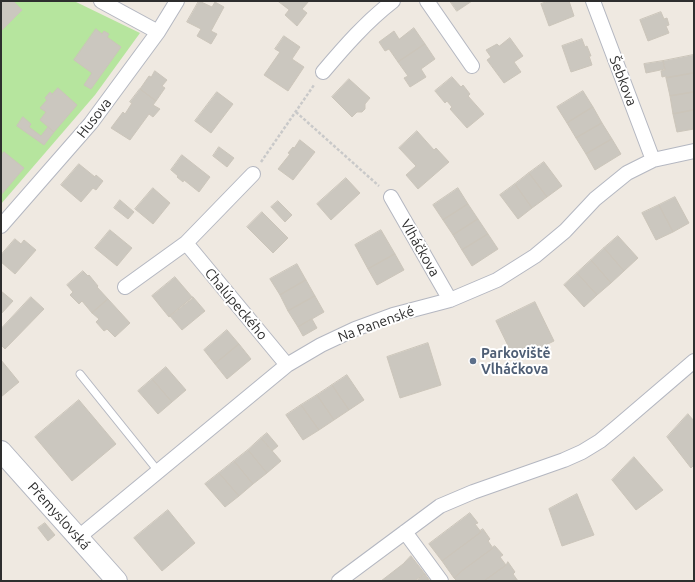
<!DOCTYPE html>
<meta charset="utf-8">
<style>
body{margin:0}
#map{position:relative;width:695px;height:582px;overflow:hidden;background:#efe9e1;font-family:Ubuntu,sans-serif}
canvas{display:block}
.frame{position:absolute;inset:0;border:2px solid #2e2e2e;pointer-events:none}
</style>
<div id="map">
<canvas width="695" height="582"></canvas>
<div class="frame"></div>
</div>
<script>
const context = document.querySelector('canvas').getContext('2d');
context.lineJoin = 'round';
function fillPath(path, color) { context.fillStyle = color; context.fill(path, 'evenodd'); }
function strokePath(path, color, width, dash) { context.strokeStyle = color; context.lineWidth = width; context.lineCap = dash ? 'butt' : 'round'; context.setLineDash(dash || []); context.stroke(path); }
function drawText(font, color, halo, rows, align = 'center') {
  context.font = font + ' Ubuntu,sans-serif'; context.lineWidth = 4; context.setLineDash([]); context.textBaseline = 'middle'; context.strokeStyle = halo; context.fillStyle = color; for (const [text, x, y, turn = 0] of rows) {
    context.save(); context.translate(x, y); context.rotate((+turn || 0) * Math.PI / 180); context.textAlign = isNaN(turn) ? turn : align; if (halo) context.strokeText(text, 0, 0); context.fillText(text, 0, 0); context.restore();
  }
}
const green = new Path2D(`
 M1,1h73l66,32 -45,62 -94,109z`);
const building = new Path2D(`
 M1,1h12l9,9 -21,21z
 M199,1l13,6 3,-5 9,5 -13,24 6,3 -6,10 -14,-8 4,-7 -14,-7z
 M278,1h31l-7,8 5,4 -10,13 -12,-11 4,-5z
 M450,1h22l-15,10z
 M549,1h20l5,15 -25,10 -8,-22z
 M661,12l3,7 3,-1 2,7 -3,1 3,7 -21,8 -8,-21z
 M414,28l11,16 -27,18 -9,-13 -4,2 -6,-9 15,-11 5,8z
 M96,29l6,5 2,-3 5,3 -2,3 14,10 -30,42 -7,-4 8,-12 -18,-13z
 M284,36l16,11 -8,12 12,8 -16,24 -24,-16 16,-23 -5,-3z
 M510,38l13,18 -9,6 7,10 -17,11 -17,-23 4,-3 -5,-7 11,-6 2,2z
 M582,39l3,8 2,-1 4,10h-2l3,9 -21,7 -9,-26z
 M425,44l10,15 -14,10 5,8 -16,10 -6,-9 4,-2 -10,-14z
 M693,55l1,7v11l-28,5v-2l-4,1 -1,-6 4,-1 -2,-9z
 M663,61l2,8 -19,4 -2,-9z
 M155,71l12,9 -5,6 3,2 -9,13 -16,-12 9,-13 2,1z
 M694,73v19l-24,4 -4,-18z
 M452,77l9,10 2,-2 7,9 -2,2 16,18 -17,14 -17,-19 2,-2 -5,-6 -2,2 -10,-12z
 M349,79l21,19 -5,6v5l-3,3h-5l-5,5 -20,-20z
 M58,88l19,17 -23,27 -14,-12 6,-8 -6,-4 7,-8 -2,-2 5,-6 2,2z
 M140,89l16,12 -3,4 7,4 -7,8 -4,-3 -19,26 -19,-12 12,-16 2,2 7,-11 -2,-1z
 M583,91l10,16 -26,16 -10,-16z
 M217,92l16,12 -22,29 -16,-12z
 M694,92v18l-21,4 -3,-18z
 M593,107l9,16 -26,15 -9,-15z
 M694,110v19l-17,3 -4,-18z
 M23,117l8,7 -2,3 12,9 7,-9 6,5 -10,13 -27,-19z
 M602,123l10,16 -26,15 -10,-16z
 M417,131l17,19 2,-2 13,14 -31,27 -12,-14 10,-9 -17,-18z
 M612,139l9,15 -26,16 -9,-16z
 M300,140l15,12 -22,28 -15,-11 12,-15 -2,-1 5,-6 1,1z
 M219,147l15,11 -7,9 -14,-11z
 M4,152l20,16 -23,27v-40z
 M182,155l28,22 -11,15 -15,-12 -1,2 -6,-5 1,-1 -7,-6z
 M544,162l18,24 -15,11 -18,-24z
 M79,164l16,13 1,-2 7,6 -7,9 -3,-2 -12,14 -20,-17z
 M529,173l18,24 -15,11 -17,-24z
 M346,178l14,15 -29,27 -14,-16z
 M515,184l17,24 -14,11 -18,-24z
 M153,188l17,15 -17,21 -18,-15z
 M458,188l10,16 -25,16 -10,-15z
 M675,197l14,26 -16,9 -14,-27z
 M120,200l14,12 -6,7 -14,-11z
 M278,201l14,14 -7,7 -14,-15z
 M468,204l10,15 -25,16 -10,-15z
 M659,205l14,27 -17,8 -14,-27z
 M262,212l26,26 -15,15 -26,-26z
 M478,219l10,15 -26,16 -9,-15z
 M110,230l22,18 -15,18 -22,-18z
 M381,230l14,24 -27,15 -13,-24z
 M488,234l10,15 -26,17 -10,-16z
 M618,236l20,22 -14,13 -20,-23z
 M15,239l6,5 3,-4 12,10 -21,24 -14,-12v-7z
 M604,248l20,23 -13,12 -20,-23z
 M395,254l9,16 -27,15 -9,-16z
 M591,260l20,23 -14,12 -20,-22z
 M297,264l9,16 -26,15 -10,-16z
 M83,271l5,5 1,-1 9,11 -1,1 11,12 -16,14 -10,-12 -3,3 -9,-9 3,-3 -6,-7z
 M577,273l20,22 -13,12 -20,-22z
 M175,277l18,21 -24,19 -17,-21z
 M306,280l9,16 -27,15 -8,-16z
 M1,291l12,10 -12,13z
 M315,296l9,16 -26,15 -10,-16z
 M31,297l13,12 -39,40 -4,-4v-16z
 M193,297l12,14 -23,19 -12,-14z
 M108,299l22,24 -15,14 -8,-8 -3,2 -8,-9 3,-3 -7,-6z
 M535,302l19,39 -39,19 -19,-39z
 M312,319l5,9 -14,8 -5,-9z
 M227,330l12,14 -24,20 -11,-14z
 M428,343l13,42 -41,13 -13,-41z
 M239,344l12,15 -24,20 -12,-15z
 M1,360l18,22 -18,15z
 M166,367l20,23 -14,12 -20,-23z
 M347,375l17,25 -15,10 -17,-25z
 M152,379l20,23 -14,12 -20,-23z
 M332,385l17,25 -15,10 -17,-25z
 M317,395l17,25 -15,10 -18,-25z
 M79,400l37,44 -44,37 -37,-44z
 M301,405l18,25 -16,10 -17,-25z
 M688,414l6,7v44l-3,3 -24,-31z
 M267,433l11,13 -6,5 -11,-13z
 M261,438l20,23 -14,12 -19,-23z
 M248,450l19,23 -14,11 -19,-23z
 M634,457l29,33 -27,20 -24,-30z
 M234,461l19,23 -14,12 -20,-23z
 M219,473l20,23 -14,11 -20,-23z
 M577,494l17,41 -32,11 -13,-37z
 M168,510l27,33 -33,28 -28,-33z
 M470,513l8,10 -3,1 6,8 -39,29 -13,-17z
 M45,523l10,12 -7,6 -10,-13z
 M483,529l7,10 -2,2 5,7 -30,22 -9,8 -12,-17 39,-29 -1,-1z
 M495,546l8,9 -3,2 6,8 -22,16h-27l-3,-3 9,-8 30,-22v-1z
 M411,556l14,18 -11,7h-33l22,-17z
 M508,562l7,10 -2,2 5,7h-34l22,-16z
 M425,574l5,7h-16h2z`);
const path = new Path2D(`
 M296,112l83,74
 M261,162l53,-77`);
const lane = new Path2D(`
 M80,374l78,97`);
const street = new Path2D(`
 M101,1l57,31
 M427,1l45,65
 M593,1l60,159
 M323,72c22,-26 43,-50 70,-71
 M391,197l59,103
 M1,226l90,-103 67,-91 19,-31
 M186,243l101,122
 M125,287l61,-44 67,-69
 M405,532l36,49
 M80,540l6,-9 201,-166 34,-20 34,-16 38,-14 57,-15 47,-20 38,-24 30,-25 30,-32 32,-26 26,-13 41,-9
 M339,581l101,-75 33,-14 91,-32 18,-8 18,-11 17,-14 77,-66`);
const secondary = new Path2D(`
 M1,451l116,130`);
const markers = [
 [473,361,4,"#5c6f8a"]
];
const streetNames = [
 ["Šebkova",623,81,69],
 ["Husova",94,118,-52],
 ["Vlháčkova",420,248,60],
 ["Chalúpeckého",236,304,50],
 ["Na Panenské",376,324,-20],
 ["Přemyslovská",59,516,48]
];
const serviceNames = [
 ["Parkoviště",481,353],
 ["Vlháčkova",481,369]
];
fillPath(green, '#b6e59e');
fillPath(building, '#cbc7bf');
strokePath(building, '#cbc5ba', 1);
strokePath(lane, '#b4b7c1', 9);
strokePath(street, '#b4b7c1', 16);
strokePath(secondary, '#b4b7c1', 22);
strokePath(path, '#c9c9c9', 2.5, [3, 2]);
strokePath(lane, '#fff', 7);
strokePath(street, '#fff', 14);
strokePath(secondary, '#fff', 20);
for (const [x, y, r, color] of markers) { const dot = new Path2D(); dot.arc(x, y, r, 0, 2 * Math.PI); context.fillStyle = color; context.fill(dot); strokePath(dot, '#fff', 1.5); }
drawText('14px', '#2e2e2e', '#fff', streetNames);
drawText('bold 14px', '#4e5e75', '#fff', serviceNames, 'left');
</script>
